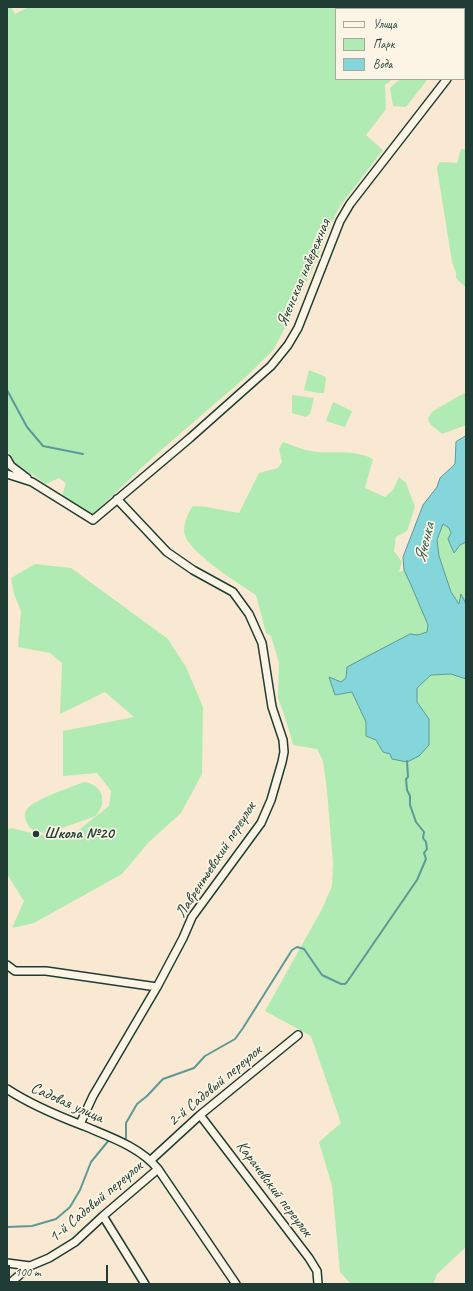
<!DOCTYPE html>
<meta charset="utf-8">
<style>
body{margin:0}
#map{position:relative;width:473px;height:1291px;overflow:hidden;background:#fae9d2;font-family:Caveat,sans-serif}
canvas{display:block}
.frame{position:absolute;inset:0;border:8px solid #1f3d34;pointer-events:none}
.legend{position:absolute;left:335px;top:8px;width:130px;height:72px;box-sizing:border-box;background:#fcf5e5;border:1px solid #a4ab9e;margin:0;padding:5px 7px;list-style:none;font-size:12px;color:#1f3d34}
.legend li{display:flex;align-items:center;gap:8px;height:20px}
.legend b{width:20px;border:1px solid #a4ab9e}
.scale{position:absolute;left:8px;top:1265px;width:100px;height:18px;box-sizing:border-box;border:2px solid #1f3d34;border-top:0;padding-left:5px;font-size:12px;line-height:14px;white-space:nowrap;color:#1f3d34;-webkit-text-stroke:3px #fcf5e5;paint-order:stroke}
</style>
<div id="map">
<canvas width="473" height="1291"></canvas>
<div class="frame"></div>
<ul class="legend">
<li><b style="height:5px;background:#fcf5e5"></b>Улица</li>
<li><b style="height:11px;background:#afebb2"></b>Парк</li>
<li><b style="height:11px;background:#84d6db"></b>Вода</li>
</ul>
<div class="scale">100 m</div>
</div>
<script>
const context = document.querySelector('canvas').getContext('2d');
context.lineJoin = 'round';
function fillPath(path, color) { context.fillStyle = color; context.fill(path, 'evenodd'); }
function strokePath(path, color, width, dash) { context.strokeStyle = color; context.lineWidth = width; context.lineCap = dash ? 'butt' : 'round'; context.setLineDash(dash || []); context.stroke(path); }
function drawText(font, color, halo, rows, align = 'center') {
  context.font = font + ' Caveat,sans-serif'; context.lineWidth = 3.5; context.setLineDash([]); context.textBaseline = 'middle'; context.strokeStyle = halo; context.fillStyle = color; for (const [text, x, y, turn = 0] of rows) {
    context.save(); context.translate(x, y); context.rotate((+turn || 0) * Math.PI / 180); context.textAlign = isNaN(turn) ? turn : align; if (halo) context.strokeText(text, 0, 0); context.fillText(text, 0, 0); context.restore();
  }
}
const green = new Path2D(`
 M7,7h4l4,7 13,-7h403v2h-95v70h57l-8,6 1,24 -20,26 17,15 -43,56 -11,22 -10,26 -25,56 -20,39 -26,26 -96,83 -60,57 -30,-19 4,-13 -7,-5 -13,6 -31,-21 -8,-13z
 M435,7h31v23l-2,3v-24h-30z
 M400,79h28l-22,28 -13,-1 -3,-18z
 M461,149h5v139l-10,-10v-6l-4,-10 -15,-94 2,-5 2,-1 16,1z
 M309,370l17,7 -2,16h-6l-14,-3z
 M466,392v33l-24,9 -13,-11 -1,-5 5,-7z
 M292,395l22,3 -4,16 -4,3 -14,-4z
 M333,402l19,9 -7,16 -19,-6z
 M283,442c11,4 23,9 34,10 19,1 39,-2 56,7l-8,29 20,9 8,-7 6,-13 7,6 9,24 -8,24 -11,6 -2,14 8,11 -3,10 5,-2 7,15 17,40 -1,7 -9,3 -8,-1 -63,33 -1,12 -5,4 -11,-5 22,14 14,30v14l10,4 7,12 46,-33 -12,-17v-14l14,-13 20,-1 15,5v568l-29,27 -4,10h-82l-11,-12 -8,-86 -13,-44 22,-19 -30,-87 -46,-25 57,-102 10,-23 1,-23 -6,-72 -4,-30 -6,-12 -24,-4 -7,-25 -8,-22 1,-35 -8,-27 -5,-3 -10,-38c-17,-11 -66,-42 -71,-60 -3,-7 3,-23 8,-29l14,1 32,6 20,-40 19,-5 4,-6 -3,-13z
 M443,524l6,3 5,26 6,-8 6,-3v62l-5,-9 -2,9 -8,-12 -12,-36 -2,-16z
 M35,564l36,4 97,71 18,28 17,40 -1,67 -21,39 -33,30 -26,31 -88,49 -22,5 12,-27 -17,-27v-44l4,-2 29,7 35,-2 34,-27 2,-15 -14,-18 -34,3v-45l71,-14 -29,-25 -45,22 2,-51 -12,-10 -32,-6 3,-36 -7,-17 -3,-16z
 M84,782c12,2 20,9 18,22 0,4 -4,8 -6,12l-48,17c-8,0 -18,-2 -21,-10 -2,-4 -3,-9 -1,-12 4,-11 47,-24 58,-29z`);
const water = new Path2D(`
 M466,436v106l-6,3 -6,8 -6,-14 3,-6 -2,-5 -6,-4 -6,16 2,16 12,36 8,12 2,-10 5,10v75l-15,-5 -20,1 -14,13v14l12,17v26l-10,11 -12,6 -15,-3 -2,-5 -7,-2 -7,-12 -10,-4v-14l-14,-30 -17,3 -6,-18 12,5 5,-4 1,-11 63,-33 8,1 9,-3 1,-7 -17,-40 -7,-15 -1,-13 20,-52 14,-18 3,-9 15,-14 1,-22z`);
const stream = new Path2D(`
 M7,390l20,37 16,19 40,8
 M124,1141l2,-3v-15l11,-19 10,-8 16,-17 31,-11 11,-12 30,-17 8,-11 49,-78 5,-3 7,2 18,26 19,9h4l2,-2 70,-102 9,-21 -2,-6 3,-4 -1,-7 -3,-4 1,-6 -8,-10 -6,-17v-9l-3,-6 -1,-11 2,-2 -1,-16
 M7,1227l25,-1 24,-7 14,-12 10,-17 11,-28 18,-22 2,1`);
const minor = new Path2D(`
 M464,56l2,-3
 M7,459l4,7 16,12
 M7,474l25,8 61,38 97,-82 81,-72 17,-21 10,-17 42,-107 10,-17 97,-125
 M7,965l8,6h31l111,16
 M7,1089c24,16 51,27 77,37 26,11 56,21 74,43l78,115
 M200,1115l109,143 8,13 1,13
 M80,1124l13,-28 64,-109 26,-49 9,-21 69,-94 10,-23 11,-38 2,-10 -1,-12 -11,-33 -10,-64 -13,-29 -16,-22 -40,-22 -26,-18 -50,-53
 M151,1160l49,-45 98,-80
 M103,1216l42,68
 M7,1263l23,3 19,-8 26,-16 28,-26 55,-47
 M9,1284l21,-18`);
const markers = [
 [36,834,4,"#1f3d34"]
];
const streetNames = [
 ["Яченская набережная",304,273,-67],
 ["Лаврентьевский переулок",216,860,-57],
 ["2-й Садовый переулок",215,1086,-40],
 ["Садовая улица",67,1103,24],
 ["Карачевский переулок",274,1189,53],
 ["1-й Садовый переулок",96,1202,-40]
];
const poiNames = [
 ["Школа №20",44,834]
];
const waterNames = [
 ["Яченка",425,543,-76]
];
fillPath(green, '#afebb2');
fillPath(water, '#84d6db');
strokePath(water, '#5c9998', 1);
strokePath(stream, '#5c9998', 2);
strokePath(minor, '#1f3d34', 10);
strokePath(minor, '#fcf5e5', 7);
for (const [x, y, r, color] of markers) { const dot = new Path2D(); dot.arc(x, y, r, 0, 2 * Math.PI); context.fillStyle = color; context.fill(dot); strokePath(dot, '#fcf5e5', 1.5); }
drawText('16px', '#1f3d34', '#fcf5e5', streetNames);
drawText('bold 16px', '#1f3d34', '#fcf5e5', poiNames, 'left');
drawText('italic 17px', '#335c55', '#fcf5e5', waterNames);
</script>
